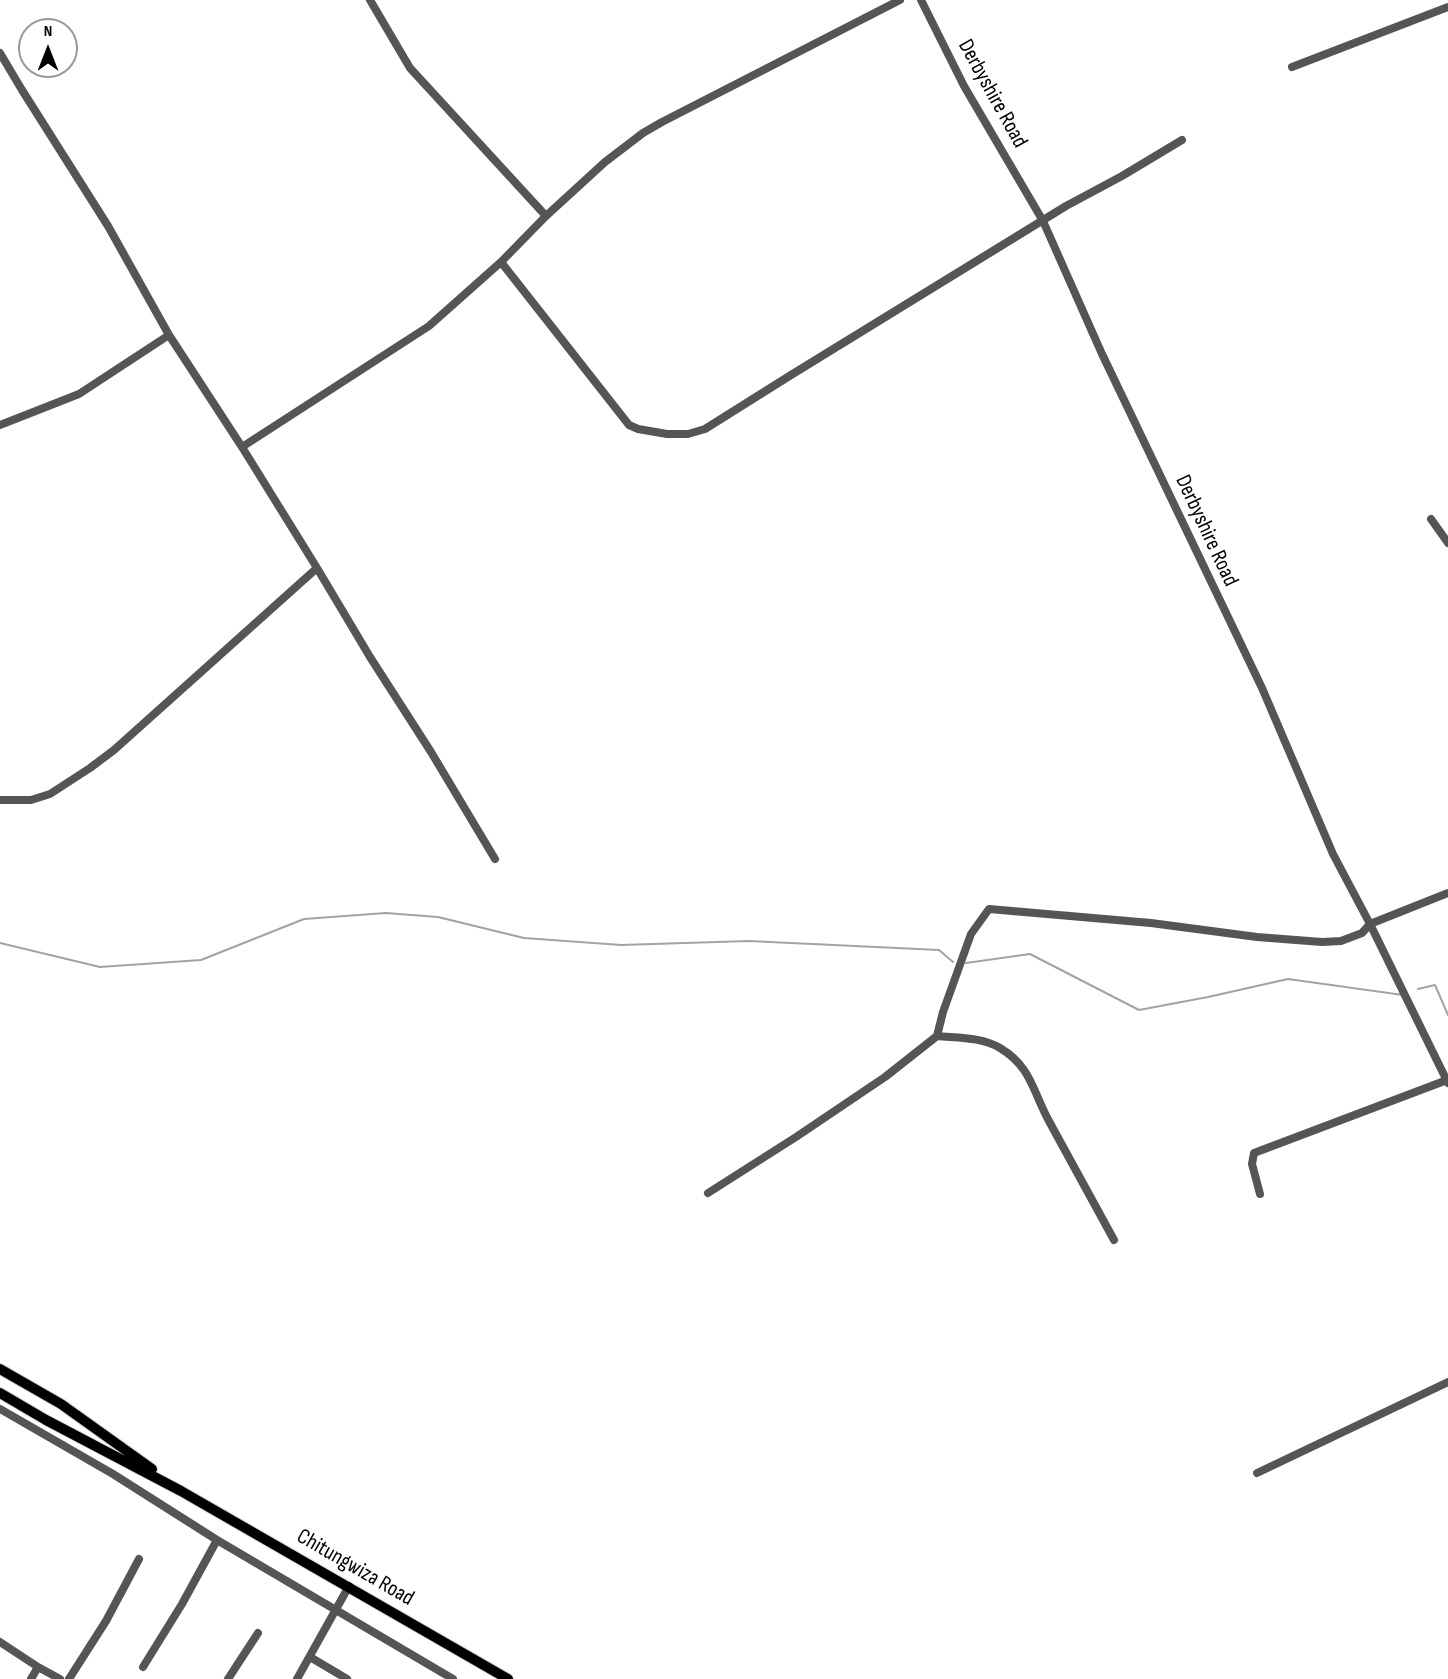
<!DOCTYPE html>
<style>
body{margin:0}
#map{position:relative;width:1448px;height:1679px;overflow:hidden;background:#fff;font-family:"Sofia Sans Condensed",sans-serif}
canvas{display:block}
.north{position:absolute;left:18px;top:18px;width:60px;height:60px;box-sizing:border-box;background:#fff;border:2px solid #999;border-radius:50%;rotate:0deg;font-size:16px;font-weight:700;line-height:24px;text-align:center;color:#000}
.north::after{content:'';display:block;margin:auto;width:21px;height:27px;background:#000;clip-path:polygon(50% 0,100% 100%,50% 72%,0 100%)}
</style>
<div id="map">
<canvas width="1448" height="1679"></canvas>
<div class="north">N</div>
</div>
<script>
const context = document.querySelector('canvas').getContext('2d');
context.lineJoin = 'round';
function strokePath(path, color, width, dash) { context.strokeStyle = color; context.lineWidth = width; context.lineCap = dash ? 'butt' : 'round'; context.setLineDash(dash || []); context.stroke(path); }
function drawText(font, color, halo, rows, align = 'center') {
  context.font = font + ' "Sofia Sans Condensed",sans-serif'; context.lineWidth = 4.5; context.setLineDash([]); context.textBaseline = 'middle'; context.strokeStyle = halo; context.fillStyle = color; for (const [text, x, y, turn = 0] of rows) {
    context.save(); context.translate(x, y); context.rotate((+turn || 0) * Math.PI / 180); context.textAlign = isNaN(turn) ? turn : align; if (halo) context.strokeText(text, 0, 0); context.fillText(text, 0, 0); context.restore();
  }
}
const stream = new Path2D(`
 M0,943l100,24 101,-7 103,-41 82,-6 52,4 86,21 97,7 128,-4 190,9 14,12
 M966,963l64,-9 109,56 69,-13 80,-18 115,16
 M1418,989l17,-4 13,30`);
const minor = new Path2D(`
 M370,0l40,68 136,148
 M921,0l43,86 79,135 59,133 160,334 71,166 37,70 78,159
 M0,53l22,37 86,136 61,109 73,112 75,121 -203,182 -24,18 -40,26 -19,6h-31
 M1292,67l156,-60
 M501,262l128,163 9,4 29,5h21l17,-5 86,-54 275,-169 56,-30 60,-36
 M0,425l79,-31 90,-59
 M242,447l187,-121 72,-64 45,-46 59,-54 38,-29 19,-11 238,-122
 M1431,519l17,24
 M317,568l53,89 61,95 64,107
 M937,1036c21,2 45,1 63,12 32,19 33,45 50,75 21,39 43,78 64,117
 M708,1193l88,-56 89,-60 52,-41 6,-24 28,-78 18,-25 162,14 106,14 65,5 19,-1 21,-8 8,-9 78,-31
 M1260,1194l-8,-30 2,-11 193,-73
 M0,1409l113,65 104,66 236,139
 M1257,1473l191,-91
 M0,1642l38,25 22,12
 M310,1657l37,22
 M143,1667l39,-63 35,-64
 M31,1679l7,-12
 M69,1679l37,-58 33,-62
 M228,1679l30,-46
 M297,1679l52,-93`);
const major = new Path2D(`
 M0,1369l61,35 91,65
 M0,1393l46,27 135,71 327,188`);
const streetNames = [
 ["Derbyshire Road",992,94,61],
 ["Derbyshire Road",1206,531,65],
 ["Chitungwiza Road",355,1568,30]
];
strokePath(stream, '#a3a3a3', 2);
strokePath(major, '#dbdbdb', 12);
strokePath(minor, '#555', 8);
strokePath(major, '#000', 10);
drawText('22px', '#000', '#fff', streetNames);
</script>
